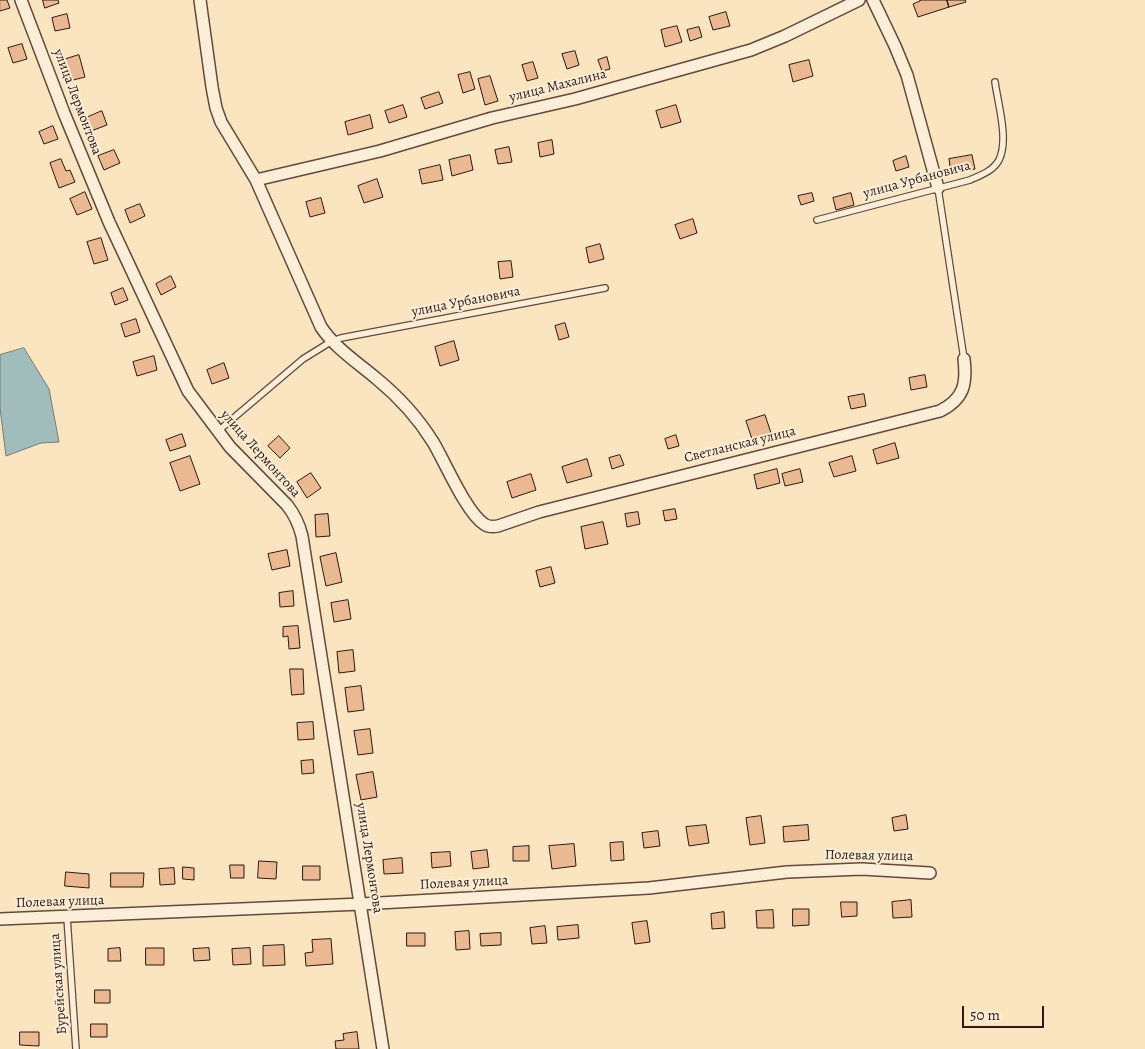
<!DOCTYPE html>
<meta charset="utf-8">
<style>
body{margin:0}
#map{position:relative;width:1145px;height:1049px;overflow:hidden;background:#fbe5c1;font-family:Alegreya,serif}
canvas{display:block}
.scale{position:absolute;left:962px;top:1006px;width:82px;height:22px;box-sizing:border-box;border:2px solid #2d170f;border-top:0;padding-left:6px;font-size:15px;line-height:18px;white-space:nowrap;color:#2d170f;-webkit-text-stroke:4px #fceed7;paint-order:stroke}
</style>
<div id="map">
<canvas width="1145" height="1049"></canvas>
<div class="scale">50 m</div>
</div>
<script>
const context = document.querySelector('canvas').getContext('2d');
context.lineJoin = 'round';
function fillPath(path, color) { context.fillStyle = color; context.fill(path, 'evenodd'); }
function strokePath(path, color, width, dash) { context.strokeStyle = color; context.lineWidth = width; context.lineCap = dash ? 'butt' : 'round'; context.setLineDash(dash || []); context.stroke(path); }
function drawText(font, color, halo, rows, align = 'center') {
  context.font = font + ' Alegreya,serif'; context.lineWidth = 4; context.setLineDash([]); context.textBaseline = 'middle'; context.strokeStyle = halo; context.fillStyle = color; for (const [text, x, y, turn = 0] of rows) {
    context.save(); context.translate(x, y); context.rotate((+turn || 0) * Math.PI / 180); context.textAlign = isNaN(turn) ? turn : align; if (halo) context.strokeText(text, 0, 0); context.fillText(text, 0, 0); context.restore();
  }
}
const water = new Path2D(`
 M24,348l25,41 10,53 -18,1 -35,13 -6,-48v-53z`);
const building = new Path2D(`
 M0,0h7l3,8 -10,3z
 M43,0h15l1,3 -14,5z
 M920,0h27l2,7 -31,10 -5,-13 7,-3z
 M947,0h18l1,2 -17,5z
 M726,12l4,14 -17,4 -4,-13z
 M67,14l3,14 -15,3 -3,-13z
 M677,26l5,16 -17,5 -4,-17z
 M699,27l3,10 -12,4 -3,-11z
 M22,44l5,15 -14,4 -5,-15z
 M575,51l4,14 -12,4 -5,-15z
 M79,55l6,22 -16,4 -6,-21z
 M607,57l3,12 -8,2 -4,-11z
 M809,60l4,16 -20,6 -4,-17z
 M533,62l5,16 -11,3 -5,-16z
 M470,72l5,17 -12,4 -5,-18z
 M490,76l8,25 -13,4 -7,-26z
 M439,92l4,11 -18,6 -4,-11z
 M403,105l4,12 -18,6 -4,-12z
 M676,105l5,17 -20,6 -5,-17z
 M102,111l5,14 -16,6 -5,-13z
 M370,115l3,13 -25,7 -3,-13z
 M53,126l5,13 -14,5 -5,-12z
 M552,140l2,14 -14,3 -2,-14z
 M509,147l3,15 -14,2 -3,-14z
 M114,150l6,13 -16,7 -6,-14z
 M470,155l3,15 -21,6 -3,-16z
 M972,155l3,14 -24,4 -2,-14z
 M906,156l3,11 -13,4 -3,-10z
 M61,159l5,12 4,-1 5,12 -16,6 -9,-25z
 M440,165l3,15 -21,4 -3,-14z
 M377,179l6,18 -19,6 -6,-17z
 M85,192l7,17 -15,6 -7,-16z
 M812,193l2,8 -13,4 -3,-9z
 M851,193l3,12 -18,5 -3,-12z
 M321,198l4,15 -15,4 -4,-15z
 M140,204l5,12 -15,7 -5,-13z
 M693,219l4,14 -17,6 -5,-14z
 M101,238l7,22 -14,4 -7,-22z
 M600,244l4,15 -15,4 -3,-15z
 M511,261l2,16 -13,2 -2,-17z
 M171,276l5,11 -15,8 -5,-11z
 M123,288l5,12 -13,5 -4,-12z
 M136,319l4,13 -15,5 -4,-13z
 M565,323l4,14 -10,3 -4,-14z
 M454,341l5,19 -19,6 -5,-19z
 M154,356l3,14 -20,6 -4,-14z
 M224,363l5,15 -17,6 -5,-14z
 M925,375l2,12 -16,3 -2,-12z
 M864,394l2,12 -15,3 -3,-12z
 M765,415l6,18 -19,6 -6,-18z
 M182,434l4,12 -16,5 -4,-11z
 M676,435l3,11 -11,3 -3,-10z
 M279,436l11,12 -10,10 -12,-12z
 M895,443l4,15 -22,6 -4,-14z
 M620,455l4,10 -12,4 -3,-11z
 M190,456l10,28 -20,7 -10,-28z
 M852,456l4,15 -22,6 -5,-14z
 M587,459l5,17 -25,7 -5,-16z
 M777,469l3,14 -23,6 -3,-14z
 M800,469l3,13 -18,4 -3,-12z
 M311,473l10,15 -14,10 -10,-16z
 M531,474l5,16 -24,8 -5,-16z
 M675,509l2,10 -12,2 -2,-10z
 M638,512l2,12 -13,3 -2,-13z
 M328,514l2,22 -14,1 -1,-22z
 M603,522l5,22 -23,5 -4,-22z
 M287,550l3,16 -18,4 -4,-16z
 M336,553l6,29 -16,4 -6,-29z
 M551,567l4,16 -15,4 -4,-16z
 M293,591l1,15 -14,1 -1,-14z
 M348,600l3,19 -17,3 -3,-19z
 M298,626l2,22 -11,1 -1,-13 -5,1v-10z
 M353,650l2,21 -16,2 -2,-21z
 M290,669h13l1,25 -12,1z
 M361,686l3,24 -16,2 -3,-24z
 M313,722l1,17 -16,1 -1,-17z
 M370,729l3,24 -15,2 -4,-24z
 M313,760l1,13 -12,1 -1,-13z
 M373,772l4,25 -16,3 -5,-25z
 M906,815l2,14 -14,2 -2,-13z
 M761,816l4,27 -15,2 -4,-27z
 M706,825l3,18 -20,3 -3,-19z
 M808,825l1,15 -25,2 -1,-15z
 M658,831l2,15 -16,2 -2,-15z
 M623,842l1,18 -13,1 -1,-18z
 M574,844l2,22 -24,3 -3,-23z
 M529,846v15h-16v-14z
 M487,850l2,17 -16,2 -2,-17z
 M450,852l1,14 -19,2 -1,-15z
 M402,858l1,15 -19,1 -1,-14z
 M259,861l18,1 -1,17 -18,-1z
 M230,865h14v13h-13z
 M303,866h17v14h-17z
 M183,867l11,1v12l-11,-1z
 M174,868l1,16 -15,1 -1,-16z
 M66,872l23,2v14l-24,-2z
 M111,873h33l-1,14h-32z
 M911,900l1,17 -19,1 -1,-16z
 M841,902h16v14l-15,1z
 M793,909h16v16l-16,1z
 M773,910l1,18h-17l-1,-17z
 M724,912l1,16 -13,1 -1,-15z
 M647,921l3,21 -15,2 -3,-21z
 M578,925l1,13 -21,2 -1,-13z
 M545,926l2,17 -15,1 -2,-16z
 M469,931l1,18 -14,1 -1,-18z
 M407,933h18v13h-18z
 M501,933v12l-20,1 -1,-12z
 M331,939l2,25 -27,2 -1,-13 8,-1 -1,-12z
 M284,945l1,20 -22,1v-20z
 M120,948l1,13h-13v-12z
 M146,948h18v17h-18z
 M209,948l1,12 -16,1 -1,-12z
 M250,948l1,16 -18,1 -1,-16z
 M95,990h15v13h-15z
 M91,1024h16v13h-16z
 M20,1032h19v14l-19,-1z
 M357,1032l2,17h-23l-1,-8 9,-1 -1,-6z`);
const service = new Path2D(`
 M938,188l26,171
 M817,220l153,-40c11,-5 23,-9 29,-20 10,-20 -1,-56 -4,-78
 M217,432l86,-73 29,-18 9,-3 264,-50
 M67,917l9,132`);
const minor = new Path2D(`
 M21,0l43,113 45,109 79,169 42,56 57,58c8,10 12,19 15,31l81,513
 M200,0l12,87 4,21 5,14 35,58 65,147c14,21 37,36 56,52 22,18 41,39 56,63 12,20 33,70 51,82 4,3 9,3 14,2l41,-14 401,-101c24,-12 27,-27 24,-52
 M873,0l22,46 12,29 31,113
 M256,180l124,-29 112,-33 83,-19 176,-49 34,-14 74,-36
 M0,919l361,-15 288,-16 138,-16 75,-3 68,4`);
const streetNames = [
 ["улица Махалина",558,86,-14],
 ["улица Лермонтова",77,102,69],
 ["улица Урбановича",917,180,-15],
 ["улица Урбановича",466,302,-11],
 ["Светланская улица",740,445,-14],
 ["улица Лермонтова",260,454,48],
 ["Полевая улица",869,856,1],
 ["улица Лермонтова",369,858,81],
 ["Полевая улица",464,883,-3],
 ["Полевая улица",60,902,-2],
 ["Бурейская улица",59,984,-94]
];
fillPath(water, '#a1bdbb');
strokePath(water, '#737b76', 1);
fillPath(building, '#eab891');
strokePath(building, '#2d170f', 1);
strokePath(service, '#604a3c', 8);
strokePath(minor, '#604a3c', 14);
strokePath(service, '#fceed7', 5.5);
strokePath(minor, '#fceed7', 11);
drawText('14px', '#2d170f', '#fceed7', streetNames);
</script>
